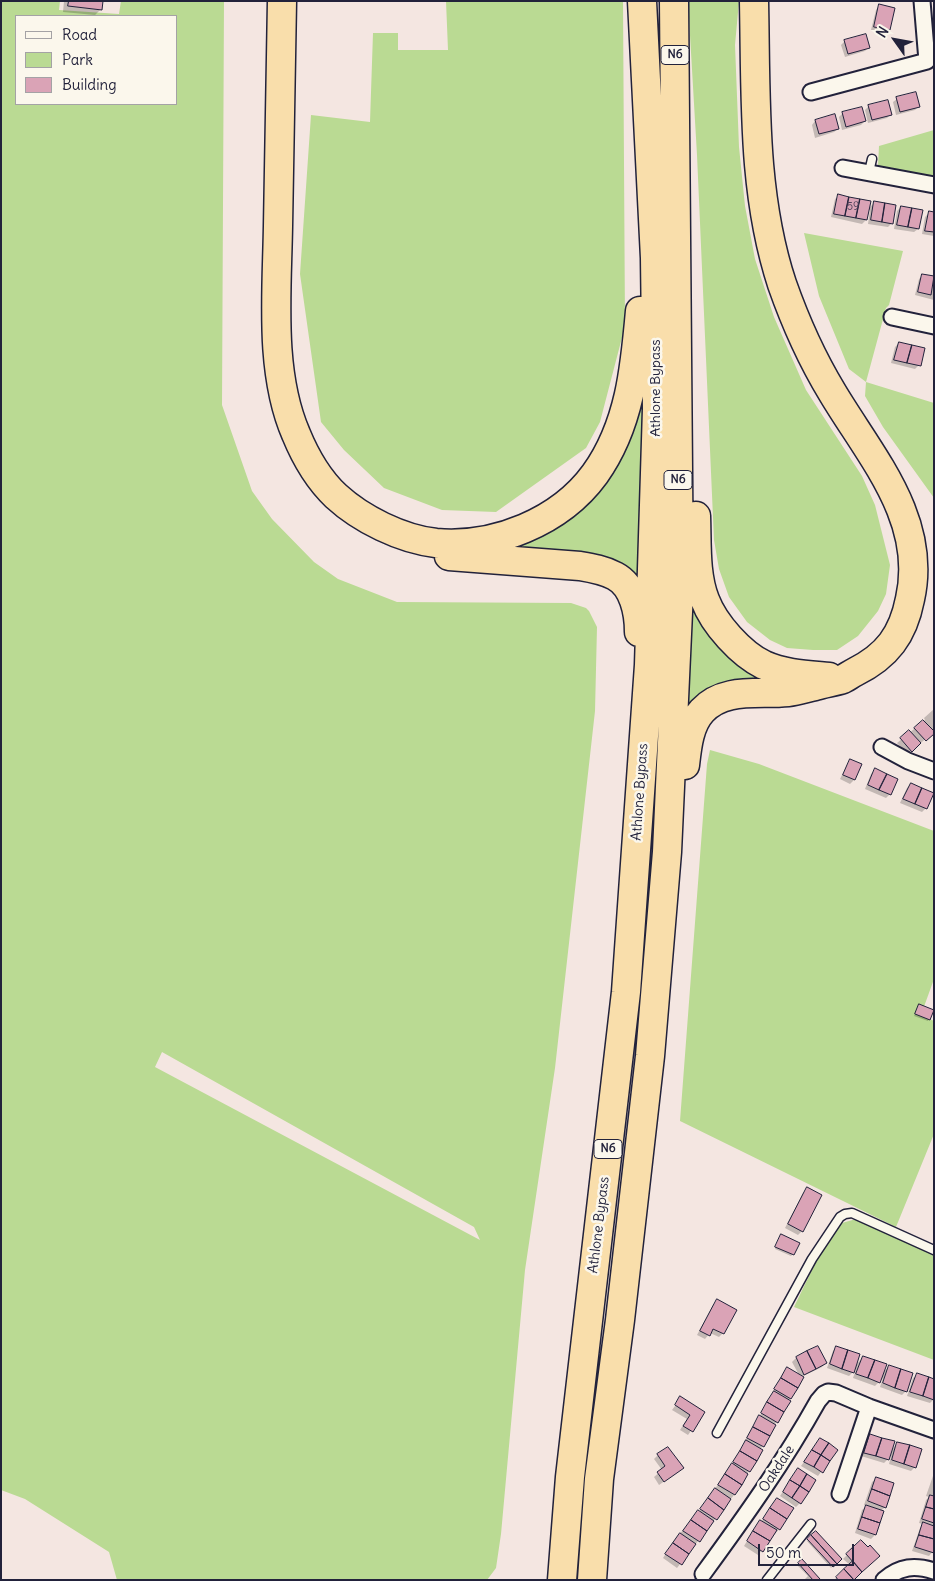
<!DOCTYPE html>
<style>
body{margin:0}
#map{position:relative;width:935px;height:1581px;overflow:hidden;background:#f4e6e1;font-family:Delius,sans-serif}
canvas{display:block}
.frame{position:absolute;inset:0;border:2px solid #22223b;pointer-events:none}
.legend{position:absolute;left:15px;top:15px;width:162px;height:90px;box-sizing:border-box;background:#fbf7ec;border:1px solid #a4a2a5;margin:0;padding:6px 9px;list-style:none;font-size:15px;color:#22223b}
.legend li{display:flex;align-items:center;gap:10px;height:25px}
.legend b{width:25px;border:1px solid #a4a2a5}
.north{position:absolute;left:870px;top:15px;width:50px;height:50px;-webkit-text-stroke:4px #fbf7ec;paint-order:stroke;rotate:302deg;font-size:14px;font-weight:700;line-height:20px;text-align:center;color:#22223b}
.north::after{content:'';display:block;margin:auto;width:18px;height:22px;background:#22223b;clip-path:polygon(50% 0,100% 100%,50% 72%,0 100%)}
.scale{position:absolute;left:758px;top:1544px;width:96px;height:22px;box-sizing:border-box;border:2px solid #22223b;border-top:0;padding-left:6px;font-size:15px;line-height:18px;white-space:nowrap;color:#22223b;-webkit-text-stroke:4px #fbf7ec;paint-order:stroke}
</style>
<div id="map">
<canvas width="935" height="1581"></canvas>
<div class="frame"></div>
<ul class="legend">
<li><b style="height:6px;background:#fbf7ec"></b>Road</li>
<li><b style="height:14px;background:#bada93"></b>Park</li>
<li><b style="height:14px;background:#daa3b6"></b>Building</li>
</ul>
<div class="north">N</div>
<div class="scale">50 m</div>
</div>
<script>
const context = document.querySelector('canvas').getContext('2d');
context.lineJoin = 'round';
function fillPath(path, color) { context.fillStyle = color; context.fill(path, 'evenodd'); }
function strokePath(path, color, width, dash) { context.strokeStyle = color; context.lineWidth = width; context.lineCap = dash ? 'butt' : 'round'; context.setLineDash(dash || []); context.stroke(path); }
function drawText(font, color, halo, rows, align = 'center') {
  context.font = font + ' Delius,sans-serif'; context.lineWidth = 5; context.setLineDash([]); context.textBaseline = 'middle'; context.strokeStyle = halo; context.fillStyle = color; for (const [text, x, y, turn = 0] of rows) {
    context.save(); context.translate(x, y); context.rotate((+turn || 0) * Math.PI / 180); context.textAlign = isNaN(turn) ? turn : align; if (halo) context.strokeText(text, 0, 0); context.fillText(text, 0, 0); context.restore();
  }
}
const green = new Path2D(`
 M1,1h59l-1,9 60,4 2,-13h103l-2,404 30,86 20,28 42,43 24,17 59,23 174,1 15,5 3,3 8,16 -2,84 -40,357 -30,202 -24,264 -5,34 -9,12h-370l-8,-28 -84,-53 -24,-9zM176,16v88h-160v-88zM162,1052l312,175 6,13 -325,-173z
 M446,1h177l2,325 -25,96 -14,26 -90,64 -54,-2 -58,-22 -40,-38 -23,-28 -21,-148 11,-159 59,7 3,-89h25v17h50z
 M688,1h51l-4,44 4,102 6,59 10,53 19,58 32,73 56,86 13,29 15,60 -4,29 -8,17 -20,25 -21,14h-24l-26,-2 -17,-8 -23,-18 -18,-25 -10,-28 -5,-29 -17,-385z
 M934,130v52l-53,-12 -3,-4 1,-20z
 M804,233l99,18 -14,54 -3,3 -20,74 68,21v95l-51,-71 -18,-31 1,-14 -17,-13 -30,-73z
 M643,372l-3,221 -178,-41 91,-28z
 M689,581c15,32 27,74 60,90 11,5 22,9 33,13l-98,37z
 M710,750l49,14 175,67v148l-13,36 13,6v113l-38,93 -216,-106 27,-357z
 M856,1219l78,36v105l-140,-53 29,-60 19,-24z`);
const shadow = new Path2D(`
 M64,1h38l-1,8 -6,6 -32,-3z
 M879,6l10,24 -4,4 -14,-4 5,-20z
 M845,41l24,6 -4,4 -20,6 -4,-12z
 M897,99l22,7 -4,4 -19,5 -3,-13z
 M869,106l22,8 -4,4 -19,5 -3,-13z
 M843,113l22,8 -4,4 -19,5 -3,-13z
 M815,121l23,8 -4,3 -19,6 -3,-13z
 M839,196l29,13 7,-7 17,21 -4,4 -20,-3 2,-14h-2l-2,10 -4,4 -31,-7 4,-18z
 M901,207l17,22 -4,3 -20,-3 3,-18z
 M929,213h5v23l-12,-2 3,-17z
 M923,275l11,3v22l-19,-5 4,-16z
 M899,343l20,22 -4,4 -24,-6 4,-16z
 M934,709v21l-2,1 1,2 -26,21 -10,-11 28,-23 -1,-2z
 M851,761l9,4 -6,15 -4,4 -10,-5 7,-14z
 M875,770l15,24 -4,4 -21,-9 6,-15z
 M911,784l15,24 -4,4 -22,-9 7,-15z
 M919,1006l14,5 -5,10 -14,-5z
 M807,1189l-5,42 -4,4 -13,-7 18,-35z
 M780,1237l13,17 -2,2 -16,-7z
 M717,1301l18,10 -12,22 -4,4 -9,-4 -5,6 -8,-4 16,-30z
 M818,1347l8,16 -4,4 -19,9 -43,74 -11,21 -15,24 -57,73 -14,-10 13,-20 23,-26 31,-45 15,-24 -1,-1 29,-48 -1,-1 12,-21 4,-4 11,7 -7,-13 4,-4z
 M837,1347l19,18 7,-8 19,16 8,-7 16,25 -4,4 -22,-8 3,-9 -8,8 -22,-8 3,-9 -7,7 -22,-8 6,-17z
 M917,1375l17,24 -4,4 -23,-7 6,-18z
 M681,1398l23,14 -16,23 -8,-5 7,-11 -15,-9z
 M870,1435l21,15 7,-7 17,24 -4,4 -22,-7 2,-8 -7,7 -23,-7 5,-17z
 M820,1439l17,11 -19,26 -17,-10z
 M658,1455l20,17 -19,13 -5,-8 8,-7 -8,-11z
 M795,1473l5,30 -4,4 -16,-11z
 M934,1473v77l-5,6 -17,-5 8,-23 3,-4 -4,-1 7,-23 3,-3 -3,-1z
 M876,1479l9,28 -4,4 2,1 -8,23 -4,4 -16,-6 7,-23 5,-4 -3,-1 8,-23z
 M777,1499l2,30 -21,26 -14,-9 13,-21 4,-3z
 M816,1533l24,26 -9,9 -24,-27z
 M847,1555l31,1 -26,24h-18l16,-15 -7,-6z
 M802,1560l15,20h-13l4,-4 -11,-11z`);
const building = new Path2D(`
 M69,1h34l-1,9 -34,-4z
 M879,4l16,4 -5,22 -16,-3z
 M866,34l4,14 -22,6 -4,-14z
 M916,92l4,15 -20,5 -4,-15z
 M888,100l4,15 -20,5 -4,-15z
 M862,107l4,14 -20,6 -4,-15z
 M835,114l4,15 -20,5 -4,-14z
 M838,194l11,3 -4,19 -11,-2z
 M849,197l11,2 -4,19 -11,-2z
 M860,199l11,2 -4,19 -11,-2z
 M874,201l11,2 -3,19 -11,-2z
 M885,203l11,2 -3,19 -11,-2z
 M901,206l11,2 -4,19 -11,-2z
 M912,208l11,2 -4,19 -11,-2z
 M929,211l5,1v20l-9,-1z
 M922,274l12,2 -3,19 -13,-3z
 M899,342l13,3 -5,18 -13,-3z
 M912,345l13,3 -4,18 -14,-3z
 M923,720l11,11v3l-8,7 -12,-13z
 M909,730l12,13 -9,9 -12,-14z
 M850,759l12,5 -7,16 -12,-5z
 M875,768l12,6 -8,16 -11,-5z
 M887,774l11,5 -7,16 -12,-5z
 M911,783l11,5 -7,16 -12,-5z
 M922,788l12,5 -7,16 -12,-5z
 M919,1004l15,6 -4,10 -15,-6z
 M807,1187l15,8 -19,37 -15,-8z
 M781,1234l19,9 -6,12 -19,-8z
 M717,1299l20,11 -13,24 -11,-5 -3,7 -10,-5z
 M818,1346l9,17 -11,6 -9,-18z
 M836,1346l12,4 -6,19 -12,-5z
 M848,1350l12,4 -6,19 -12,-4z
 M807,1351l9,18 -12,6 -8,-18z
 M863,1356l12,4 -7,18 -12,-4z
 M875,1360l12,4 -7,19 -12,-5z
 M889,1365l12,4 -6,19 -12,-5z
 M787,1367l17,10 -6,11 -17,-10z
 M901,1369l12,4 -6,19 -12,-4z
 M917,1373l12,4 -6,19 -13,-4z
 M929,1377l5,2v21l-11,-4z
 M781,1378l17,10 -7,11 -17,-10z
 M774,1391l17,10 -7,11 -17,-10z
 M680,1396l25,16 -12,20 -10,-6 7,-11 -15,-10z
 M767,1402l17,10 -6,11 -17,-10z
 M759,1415l17,10 -6,11 -17,-9z
 M753,1427l17,9 -6,11 -17,-9z
 M870,1434l12,4 -6,18 -12,-3z
 M820,1438l9,5 -8,12 -9,-5z
 M882,1438l13,3 -6,19 -13,-4z
 M746,1440l17,10 -6,11 -17,-10z
 M897,1442l13,3 -6,19 -12,-4z
 M829,1443l9,7 -8,11 -9,-6z
 M910,1445l12,4 -6,19 -12,-4z
 M668,1447l16,21 -20,14 -7,-10 8,-6 -8,-12z
 M812,1450l9,5 -7,12 -10,-5z
 M740,1451l17,10 -7,11 -17,-10z
 M821,1455l9,6 -7,12 -9,-6z
 M732,1463l16,11 -6,11 -17,-11z
 M798,1468l9,6 -7,12 -10,-6z
 M725,1474l17,11 -7,10 -17,-10z
 M807,1474l9,6 -7,12 -9,-6z
 M876,1477l18,6 -4,13 -18,-7z
 M790,1480l10,6 -8,12 -9,-6z
 M800,1486l9,6 -8,12 -9,-6z
 M715,1488l16,11 -7,11 -16,-12z
 M872,1489l18,7 -4,12 -18,-7z
 M930,1495l4,1v13l-8,-2z
 M708,1498l16,12 -7,10 -17,-11z
 M777,1498l17,10 -7,11 -17,-11z
 M866,1505l18,6 -4,12 -18,-6z
 M926,1507l8,2v14l-12,-4z
 M770,1508l17,11 -7,11 -17,-11z
 M698,1510l16,11 -7,10 -16,-11z
 M862,1517l18,6 -4,12 -18,-6z
 M691,1520l16,11 -7,11 -17,-11z
 M760,1520l17,10 -7,11 -17,-10z
 M923,1522l11,4v13l-15,-4z
 M753,1531l17,10 -7,11 -16,-11z
 M816,1531l26,28 -5,5 -26,-29z
 M680,1533l16,11 -7,10 -16,-11z
 M811,1535l26,29 -4,3 -26,-28z
 M919,1535l15,4v14l-19,-6z
 M861,1540l7,7 2,-2 10,11 -18,16 -16,-18z
 M673,1543l16,11 -7,11 -17,-11z
 M802,1559l18,20 -1,1h-6l-15,-17z
 M853,1561l9,11 -8,8 -10,-11z
 M844,1569l10,11h-16l-2,-3z`);
const lane = new Path2D(`
 M869,172l3,-13
 M717,1433l95,-174 28,-42 5,-3 7,-1 82,37
 M767,1580l44,-56`);
const street = new Path2D(`
 M811,92l116,-31 -5,-60
 M843,168l91,17
 M892,317l42,9
 M882,747l26,14 26,10
 M840,1494l29,-87
 M703,1574c41,-56 81,-112 115,-173l6,-7 4,-2 8,1 33,14 65,23
 M884,1580c16,-14 31,-15 50,-9`);
const highway = new Path2D(`
 M282,1c-2,75 -3,150 -4,225 -1,66 -9,146 18,208 9,22 22,45 40,62 25,23 65,43 100,47 59,5 124,-21 159,-69 35,-49 40,-106 45,-163
 M696,516c1,28 -1,59 9,84 9,24 36,54 59,65 20,9 44,10 65,12
 M449,556l131,10c12,2 24,4 35,10 19,10 24,37 24,56
 M685,765c2,-18 4,-40 17,-54 22,-24 56,-16 86,-19 9,-1 18,-4 27,-6 9,-3 19,-4 28,-7 4,-2 8,-5 12,-7 32,-16 48,-37 55,-73 18,-80 -40,-143 -78,-207 -20,-33 -37,-71 -50,-108 -30,-91 -26,-188 -28,-283
 M562,1580l8,-103 56,-485 23,-327 8,-256 -2,-151 -13,-257
 M592,1580l7,-101 21,-159 30,-264 17,-204 12,-262 -5,-589`);
const numberNames = [
 ["59",853,207]
];
const shields = [
 [675,55,28],
 [678,480,28],
 [608,1149,28]
];
const shieldNames = [
 ["N6",675,55],
 ["N6",678,480],
 ["N6",608,1149]
];
const streetNames = [
 ["Athlone Bypass",656,388,-90],
 ["Athlone Bypass",640,792,-86],
 ["Athlone Bypass",599,1225,-83],
 ["Oakdale",777,1469,-57]
];
fillPath(green, '#bada93');
fillPath(shadow, '#0003');
fillPath(building, '#daa3b6');
strokePath(building, '#22223b', 1);
strokePath(lane, '#22223b', 11);
strokePath(street, '#22223b', 19);
strokePath(highway, '#22223b', 31);
strokePath(lane, '#fbf7ec', 8);
strokePath(street, '#fbf7ec', 15);
strokePath(highway, '#f9deab', 28);
drawText('11px', '#50425a', null, numberNames);
for (const [x, y, w] of shields) { const box = new Path2D(); box.roundRect(x - w / 2, y - 9.5, w, 19, 4); context.fillStyle = '#fbf7ec'; context.fill(box); strokePath(box, '#22223b', 1); }
drawText('bold 12px', '#22223b', null, shieldNames);
drawText('14px', '#22223b', '#fbf7ec', streetNames);
</script>
